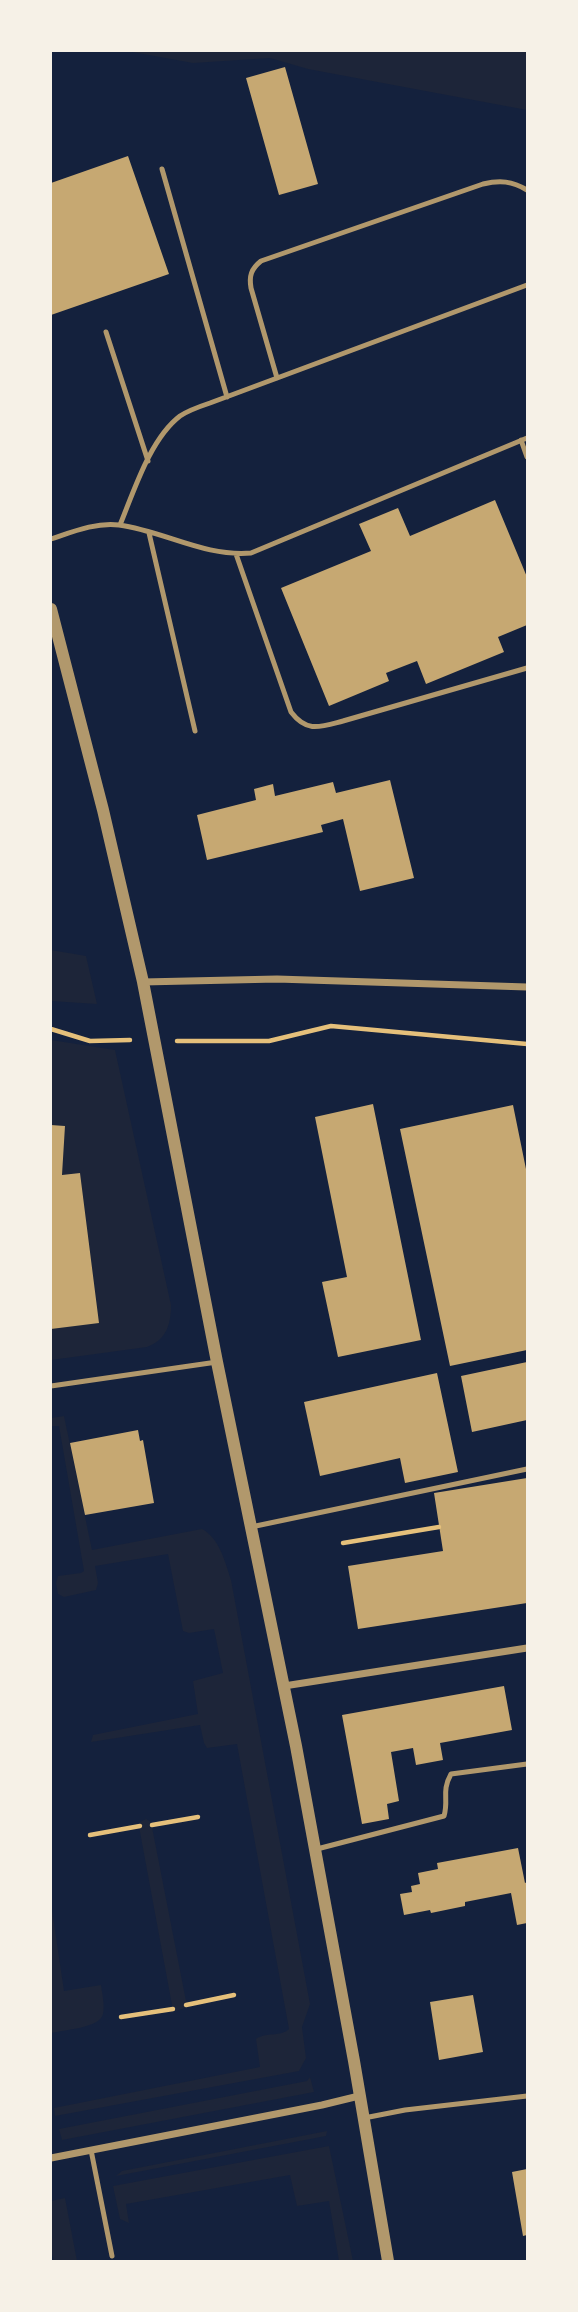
<!DOCTYPE html>
<style>
body{margin:0}
#map{position:relative;width:578px;height:2312px;overflow:hidden;background:#14213d;font-family:Merriweather,serif}
canvas{display:block}
.frame{position:absolute;inset:0;border:52px solid #f6f1e7;pointer-events:none}
</style>
<div id="map">
<canvas width="578" height="2312"></canvas>
<div class="frame"></div>
</div>
<script>
const context = document.querySelector('canvas').getContext('2d');
context.lineJoin = 'round';
function fillPath(path, color) { context.fillStyle = color; context.fill(path, 'evenodd'); }
function strokePath(path, color, width, dash) { context.strokeStyle = color; context.lineWidth = width; context.lineCap = dash ? 'butt' : 'round'; context.setLineDash(dash || []); context.stroke(path); }
const green = new Path2D(`
 M127,51h400v59l-219,-41 -38,-11 -77,5z
 M51,950l35,6 11,48 -46,-3z
 M51,1040l64,10 56,255c0,20 -5,35 -24,42l-96,13v-31l48,-7 -19,-149 -18,2 3,-49 -14,-1z
 M64,1416l28,134 110,-21c17,9 23,32 29,51l79,424 -8,23 4,31 -7,13 -244,45 -1,-8 206,-41 -4,-28c9,-7 25,-2 33,-10l-52,-285 -30,4 -3,-5 -4,-18 -109,17 2,-7 105,-21 -5,-33 30,-8 -9,-44 -25,4 -6,-2 -15,-77 -73,12 3,17 -2,7 -32,7 -6,-3 -2,-11 2,-7 23,-3 3,-2 -25,-145h-8v-8z
 M146,1819l5,3 35,179 -1,7 -9,3 -4,-6 -32,-173v-10z
 M51,1903l13,88 37,-6c1,8 4,20 2,29 -3,14 -39,16 -52,19z
 M310,2077l4,15 -252,48 -3,-11 248,-48z
 M327,2131l-1,5 -210,40 6,-5z
 M329,2146l24,115h-14l-10,-60 -32,5 -7,-31 -164,29 3,19 -9,-4 -7,-33z
 M65,2198l12,63h-23l-3,-10v-50z`);
const building = new Path2D(`
 M285,67l33,117 -39,11 -33,-117z
 M128,156l41,118 -118,41v-132z
 M495,500l32,77v48l-29,12 6,15 -78,32 -9,-23 -31,12 3,8 -60,25 -48,-118 90,-37 -12,-27 39,-16 12,28z
 M390,780l24,98 -54,13 -17,-72 -22,6 2,7 -116,28 -10,-45 59,-15 -2,-11 19,-5 2,12 58,-14 3,11z
 M373,1104l48,236 -83,17 -16,-75 25,-5 -32,-160z
 M513,1105l14,69v176l-77,16 -50,-237z
 M51,1125l14,1 -3,49 18,-2 19,150 -48,6z
 M527,1362v58l-55,12 -11,-56z
 M437,1373l21,99 -53,11 -5,-25 -80,18 -16,-74z
 M138,1430l2,11 3,-1 11,63 -69,12 -15,-72z
 M527,1478v125l-169,26 -10,-63 95,-15 -9,-58z
 M504,1686l8,44 -72,13 3,17 -27,5 -3,-17 -22,4 8,49 -12,3 2,15 -27,5 -20,-109z
 M518,1848l7,35 2,-1v41l-10,2 -6,-32 -46,9v4l-34,7 -1,-3 -26,5 -4,-21 12,-2 -1,-6 9,-2 -2,-11 20,-4 -1,-6z
 M473,1995l10,57 -44,8 -9,-58z
 M527,2169v66l-4,1 -11,-64z`);
const path = new Path2D(`
 M51,1029l39,12 40,-1
 M177,1041h92l62,-15 196,18
 M343,1543l96,-16
 M152,1825l46,-8
 M90,1835l50,-9
 M186,2005l48,-10
 M121,2017l52,-8`);
const service = new Path2D(`
 M162,169l65,228
 M106,332l42,129
 M277,378l-26,-90c-2,-12 0,-19 10,-27l222,-77c17,-4 29,-3 44,6
 M521,440l6,17
 M120,525c14,-34 30,-86 60,-109 9,-6 21,-10 30,-13l317,-118
 M149,533l46,198
 M51,539c21,-7 45,-17 68,-14 45,6 85,32 132,28l276,-115
 M236,554l55,158c16,21 29,15 52,9l184,-53
 M51,1386l166,-24
 M251,1527l276,-58
 M317,1849l127,-33c5,-17 -3,-24 7,-42l76,-10
 M364,2118l41,-8 122,-14
 M91,2150l21,106`);
const minor = new Path2D(`
 M143,982l134,-3 250,8
 M284,1686l243,-38
 M51,2158l271,-53 37,-9`);
const tertiary = new Path2D(`
 M51,609l52,201 40,172 74,380 79,384 58,315 34,200`);
fillPath(green, '#1d2539');
fillPath(building, '#c6a872');
strokePath(path, '#e5c07b', 4.5);
strokePath(service, '#b1986c', 5);
strokePath(minor, '#b1986c', 7);
strokePath(tertiary, '#b1986c', 12);
</script>
